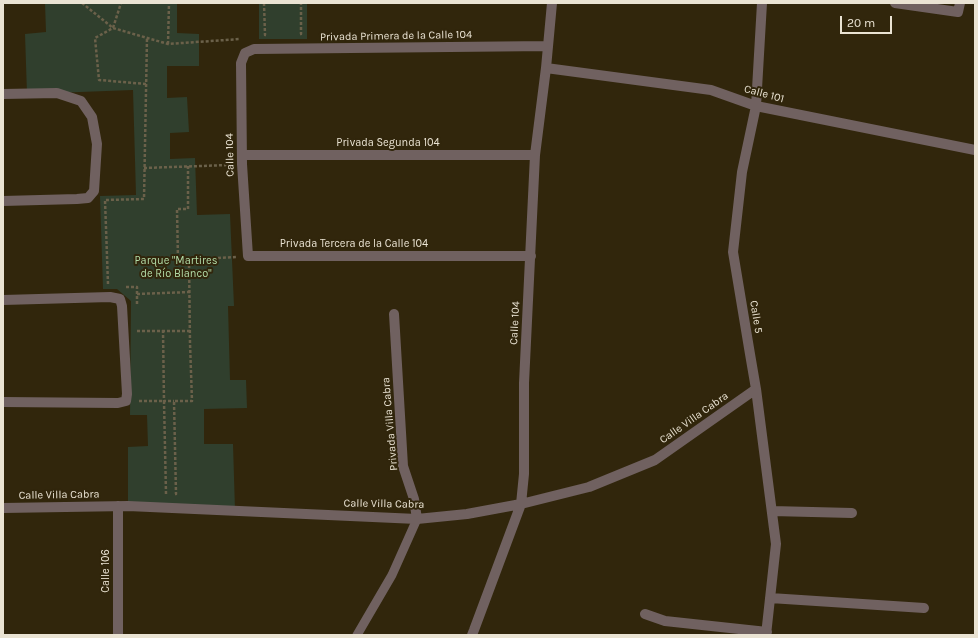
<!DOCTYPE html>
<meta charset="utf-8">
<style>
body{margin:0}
#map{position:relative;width:978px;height:638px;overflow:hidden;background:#31260c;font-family:Karla,sans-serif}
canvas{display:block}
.frame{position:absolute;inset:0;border:4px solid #eae3d3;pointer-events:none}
.scale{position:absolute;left:840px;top:16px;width:52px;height:18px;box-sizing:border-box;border:2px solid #eae3d3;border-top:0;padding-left:5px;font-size:12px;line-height:14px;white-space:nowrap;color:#eae3d3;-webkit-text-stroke:3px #31260c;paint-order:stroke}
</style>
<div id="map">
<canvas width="978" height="638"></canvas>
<div class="frame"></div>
<div class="scale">20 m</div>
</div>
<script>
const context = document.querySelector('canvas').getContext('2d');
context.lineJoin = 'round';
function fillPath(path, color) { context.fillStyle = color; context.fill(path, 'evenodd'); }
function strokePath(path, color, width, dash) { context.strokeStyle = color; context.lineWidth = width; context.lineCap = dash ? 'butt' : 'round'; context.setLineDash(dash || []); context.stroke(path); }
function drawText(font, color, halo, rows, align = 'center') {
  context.font = font + ' Karla,sans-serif'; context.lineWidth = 4; context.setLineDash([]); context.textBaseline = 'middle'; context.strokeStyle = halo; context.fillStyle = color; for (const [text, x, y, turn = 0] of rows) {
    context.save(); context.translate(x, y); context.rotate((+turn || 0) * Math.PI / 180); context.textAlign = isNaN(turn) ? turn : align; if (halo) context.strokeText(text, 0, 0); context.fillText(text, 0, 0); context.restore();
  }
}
const green = new Path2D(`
 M45,3h132v30l22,1v32h-32v32l20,-1 2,35 -19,1v26l25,-1 2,57 33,-1 4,92h-6l2,74h16l1,28 -43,1v35h29l2,66 -107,-4v-59l20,-1 -1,-31h-17l1,-114 -14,-12h-14l-3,-93 36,-1 -3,-105 -106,4 -2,-60 21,-2z
 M259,3h48v36h-48z`);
const path = new Path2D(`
 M82,3l31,25 8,-25
 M264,3l1,32h1
 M300,34h1v-31
 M168,44l1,-41
 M146,84l-47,-4 -4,-42 18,-10 55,16 72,-5
 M188,166v43h-11l1,51 58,-3
 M144,168l85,-3
 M108,284l-3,-84 39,-1 3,-161
 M126,287h11v18
 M137,294l53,-2
 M163,330l1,71h10
 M137,331h53
 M139,401h25l2,93
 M175,494h1l-2,-93h18l-2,-58 -1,-84`);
const lane = new Path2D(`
 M357,635l35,-60 25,-56`);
const street = new Path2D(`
 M762,3l-6,103 -14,66 -9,80 17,102 6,35 20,155 -10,91
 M895,3l63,9 2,-9
 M546,68l165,22 45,16 219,44
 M3,94l54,-1 24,8 11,16 5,27 -3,47 -6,7 -11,1 -74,2
 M242,155h293
 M531,256h-283l-6,-92 -1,-101 4,-10 9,-4 294,-3
 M3,300l107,-3 10,2 2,7 5,88 -1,7 -8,2 -115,-1
 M394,314l9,152 11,33 3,20
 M118,506v129
 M3,508l125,-2 289,13 50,-5 54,-10 68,-17 66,-27 101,-71
 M772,511l80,2
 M770,598l154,10
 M645,614l20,7 102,11
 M472,635l2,-5 47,-126 3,-30v-91l11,-228 11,-87 6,-65`);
const streetNames = [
 ["Privada Primera de la Calle 104",396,36,-1],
 ["Calle 101",764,94,15],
 ["Privada Segunda 104",388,143],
 ["Calle 104",230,155,-91],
 ["Privada Tercera de la Calle 104",354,244],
 ["Calle 5",756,317,81],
 ["Calle 104",515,323,-87],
 ["Calle Villa Cabra",694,418,-35],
 ["Privada Villa Cabra",390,424,-95],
 ["Calle Villa Cabra",59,495,-1],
 ["Calle Villa Cabra",384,504,1],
 ["Calle 106",106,571,-90]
];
const parkNames = [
 ["Parque \"Martires",176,261],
 ["de Río Blanco\"",176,274]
];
fillPath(green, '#303f2d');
strokePath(path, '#6b614a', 2.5, [3, 2]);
strokePath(lane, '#706160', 9);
strokePath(street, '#706160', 10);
drawText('11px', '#eae3d3', '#31260c', streetNames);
drawText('11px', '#b3dda9', '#31260c', parkNames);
</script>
